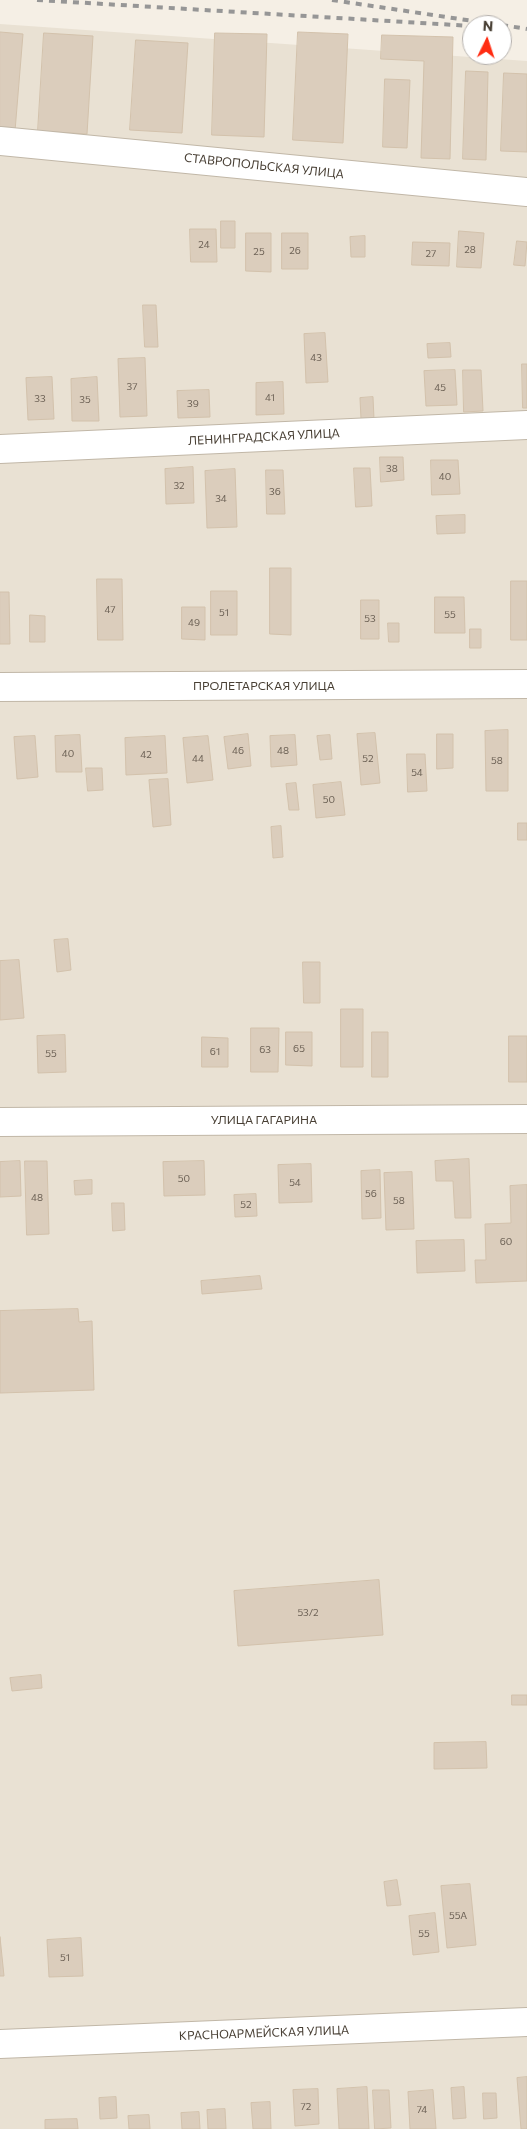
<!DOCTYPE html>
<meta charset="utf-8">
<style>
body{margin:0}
#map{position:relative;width:527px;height:2129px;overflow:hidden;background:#f5efe5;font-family:Commissioner,sans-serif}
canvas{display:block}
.north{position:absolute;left:462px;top:15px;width:50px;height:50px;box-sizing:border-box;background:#fff;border:1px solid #b6b2ae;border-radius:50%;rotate:4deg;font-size:14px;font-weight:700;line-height:20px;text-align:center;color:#483f34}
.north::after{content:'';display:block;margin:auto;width:18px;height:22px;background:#ff2c12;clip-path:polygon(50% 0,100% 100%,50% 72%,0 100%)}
</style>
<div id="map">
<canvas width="527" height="2129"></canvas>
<div class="north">N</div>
</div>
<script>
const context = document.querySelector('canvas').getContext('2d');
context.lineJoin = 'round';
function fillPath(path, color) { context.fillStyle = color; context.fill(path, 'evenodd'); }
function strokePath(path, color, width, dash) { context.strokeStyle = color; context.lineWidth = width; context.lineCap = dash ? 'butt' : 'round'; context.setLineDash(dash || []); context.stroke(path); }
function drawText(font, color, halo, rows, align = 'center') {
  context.font = font + ' Commissioner,sans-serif'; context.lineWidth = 4.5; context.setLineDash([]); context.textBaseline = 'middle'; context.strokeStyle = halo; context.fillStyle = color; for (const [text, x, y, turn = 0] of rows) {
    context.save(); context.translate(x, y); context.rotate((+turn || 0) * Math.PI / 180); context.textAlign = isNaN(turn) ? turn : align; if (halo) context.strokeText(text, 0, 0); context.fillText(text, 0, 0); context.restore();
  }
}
const residential = new Path2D(`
 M0,24l527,37v2068h-527z`);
const building = new Path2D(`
 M0,32l23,2 -8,97 -15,-1z
 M298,32l50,2 -5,109 -50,-3z
 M44,33l49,3 -6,98 -49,-3z
 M215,33l52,1 -3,103 -52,-2z
 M382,35l71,2 -3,122 -29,-1 3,-97 -43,-2z
 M136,40l52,3 -6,90 -52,-3z
 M466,71l22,1 -2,88 -23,-1z
 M504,73l23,1v78l-26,-1z
 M385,79l25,1 -3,68 -24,-1z
 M221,221h14v27h-14z
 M190,229h26l1,33h-26z
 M459,231l25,2 -3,35 -24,-1z
 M246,233h25v39l-25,-1z
 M282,233h26v36h-26z
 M365,236v21h-14l-1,-20z
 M517,241l10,1 -2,24 -11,-1z
 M413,242l37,1 -1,23 -37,-1z
 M143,305h13l2,42h-13z
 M325,333l3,49 -22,1 -2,-49z
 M450,343l1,14 -23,1 -1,-14z
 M145,358l2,58 -27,1 -2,-58z
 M522,364h5v44h-4z
 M455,370l2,35 -31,1 -2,-35z
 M463,370h18l2,41 -19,1z
 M52,377l2,42 -26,1 -2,-42z
 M97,377l2,44h-27l-1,-42z
 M283,382l1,32 -28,1v-32z
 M209,390l1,27 -32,1 -1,-27z
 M373,397l1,22h-13l-1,-21z
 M380,457h23l1,23 -23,2z
 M431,460h27l2,34 -28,1z
 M193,467l1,36 -28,1 -1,-35z
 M354,468h16l2,38 -16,1z
 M235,469l2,58 -30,1 -2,-57z
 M266,470h17l2,44h-18z
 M465,515v18l-28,1 -1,-18z
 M270,568h21v67l-21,-1z
 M97,579h25l1,61h-25z
 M511,581h16v59h-16z
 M211,591h26v44h-26z
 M0,592h9l1,52h-10z
 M435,597h29l1,36h-30z
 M361,600h18v39h-18z
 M182,607h23v33l-23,-1z
 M30,615l15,1v26h-15z
 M388,623h11v19h-10z
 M470,629h11v19h-11z
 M508,730v61h-22l-1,-60z
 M375,733l5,50 -19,2 -4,-51z
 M248,734l3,32 -23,3 -4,-32z
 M437,734h16v34l-16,1z
 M80,735l2,37h-26l-1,-36z
 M295,735l2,30 -26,2 -1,-31z
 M330,735l2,24 -12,1 -3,-24z
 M35,736l3,41 -21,2 -3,-42z
 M165,736l2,37 -41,2 -1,-37z
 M208,736l5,44 -26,3 -4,-45z
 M407,754h18l2,37 -19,1z
 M86,768h16l1,22 -15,1z
 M168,779l3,46 -18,2 -4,-47z
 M341,782l4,33 -29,3 -3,-33z
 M296,783l3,27h-10l-3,-26z
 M518,823h9v17h-9z
 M281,826l2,31 -10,1 -2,-31z
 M68,939l3,31 -14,2 -3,-32z
 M19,960l5,58 -24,2v-59z
 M303,962h17v41h-16z
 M341,1009h22v58h-22z
 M251,1028h28l-1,44h-27z
 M286,1032h26v34l-26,-1z
 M372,1032h16v45h-16z
 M65,1035l1,37 -28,1 -1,-37z
 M509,1036h18v46h-18z
 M202,1037l26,1v29h-26z
 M469,1159l2,59h-16l-2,-37h-17l-1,-20z
 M20,1161l1,35 -21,1v-35z
 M25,1161h22l2,73 -22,1z
 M204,1161l1,34 -41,1 -1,-34z
 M311,1164l1,38 -33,1 -1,-38z
 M380,1170l1,48 -19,1 -1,-48z
 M412,1172l2,57 -28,1 -2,-57z
 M92,1180v14l-17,1 -1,-14z
 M527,1185v96l-51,2 -1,-23h11l-1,-36 26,-1 -1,-37z
 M256,1194l1,22 -22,1 -1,-22z
 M112,1203h12l1,27 -12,1z
 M464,1240l1,31 -48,2 -1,-32z
 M260,1276l2,13 -60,5 -1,-13z
 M78,1309l1,13 13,-1 2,69 -94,3v-82z
 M379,1580l4,55 -145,11 -4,-55z
 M41,1675l1,13 -30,3 -2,-13z
 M512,1695h15v10h-15z
 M486,1742l1,26 -53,1v-26z
 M397,1880l4,25 -14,1 -3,-24z
 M470,1884l6,61 -29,3 -6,-62z
 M435,1913l4,39 -26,3 -4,-39z
 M0,1937l4,39h-4z
 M81,1938l2,38 -34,1 -2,-37z
 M527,2077v52h-6l-4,-51z
 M367,2087l2,42h-30l-2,-40z
 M464,2087l2,31 -13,1 -2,-31z
 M318,2089l1,35 -24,2 -2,-36z
 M373,2090h16l2,38 -16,1z
 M433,2090l3,39h-26l-2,-37z
 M483,2093h13l1,25 -13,1z
 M116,2097l1,21 -17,1 -1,-21z
 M270,2102l1,27h-18l-2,-26z
 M225,2109l1,20h-18l-1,-19z
 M199,2112l1,17h-18l-1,-16z
 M149,2115l1,14h-21l-1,-13z
 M77,2119l1,10h-33v-9z`);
const minor = new Path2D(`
 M0,141l527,51
 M0,449l527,-24
 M0,687l527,-3
 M0,1122l527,-3
 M0,2044l527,-22`);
const rail = new Path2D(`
 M37,0l435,26
 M332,0l168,25
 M502,25l25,4`);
const numberNames = [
 ["24",204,245],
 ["28",470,250],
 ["26",295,251],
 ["25",259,252],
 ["27",431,254],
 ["43",316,358],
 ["37",132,387],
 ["45",440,388],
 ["41",270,398],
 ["33",40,399],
 ["35",85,400],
 ["39",193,404],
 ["38",392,469],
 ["40",445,477],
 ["32",179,486],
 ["36",275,492],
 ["34",221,499],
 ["47",110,610],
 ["51",224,613],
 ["55",450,615],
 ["53",370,619],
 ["49",194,623],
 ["46",238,751],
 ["48",283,751],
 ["40",68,754],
 ["42",146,755],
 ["44",198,759],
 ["52",368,759],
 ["58",497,761],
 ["54",417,773],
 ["50",329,800],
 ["65",299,1049],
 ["63",265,1050],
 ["61",215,1052],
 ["55",51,1054],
 ["50",184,1179],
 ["54",295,1183],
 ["56",371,1194],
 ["48",37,1198],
 ["58",399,1201],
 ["52",246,1205],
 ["60",506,1242],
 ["53/2",308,1613],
 ["55А",458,1916],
 ["55",424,1934],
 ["51",65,1958],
 ["72",306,2107],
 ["74",422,2110]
];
const streetNames = [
 ["СТАВРОПОЛЬСКАЯ УЛИЦА",264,166,6],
 ["ЛЕНИНГРАДСКАЯ УЛИЦА",264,437,-3],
 ["ПРОЛЕТАРСКАЯ УЛИЦА",264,686],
 ["УЛИЦА ГАГАРИНА",264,1120],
 ["КРАСНОАРМЕЙСКАЯ УЛИЦА",264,2033,-2]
];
fillPath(residential, '#e9e1d3');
fillPath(building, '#dbcdbc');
strokePath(building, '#d3c2ac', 1);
strokePath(minor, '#c1b7a7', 30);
strokePath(minor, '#fff', 28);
strokePath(rail, '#969696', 4, [6, 6]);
drawText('10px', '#6d6256', null, numberNames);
drawText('12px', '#483f34', '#fff', streetNames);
</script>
